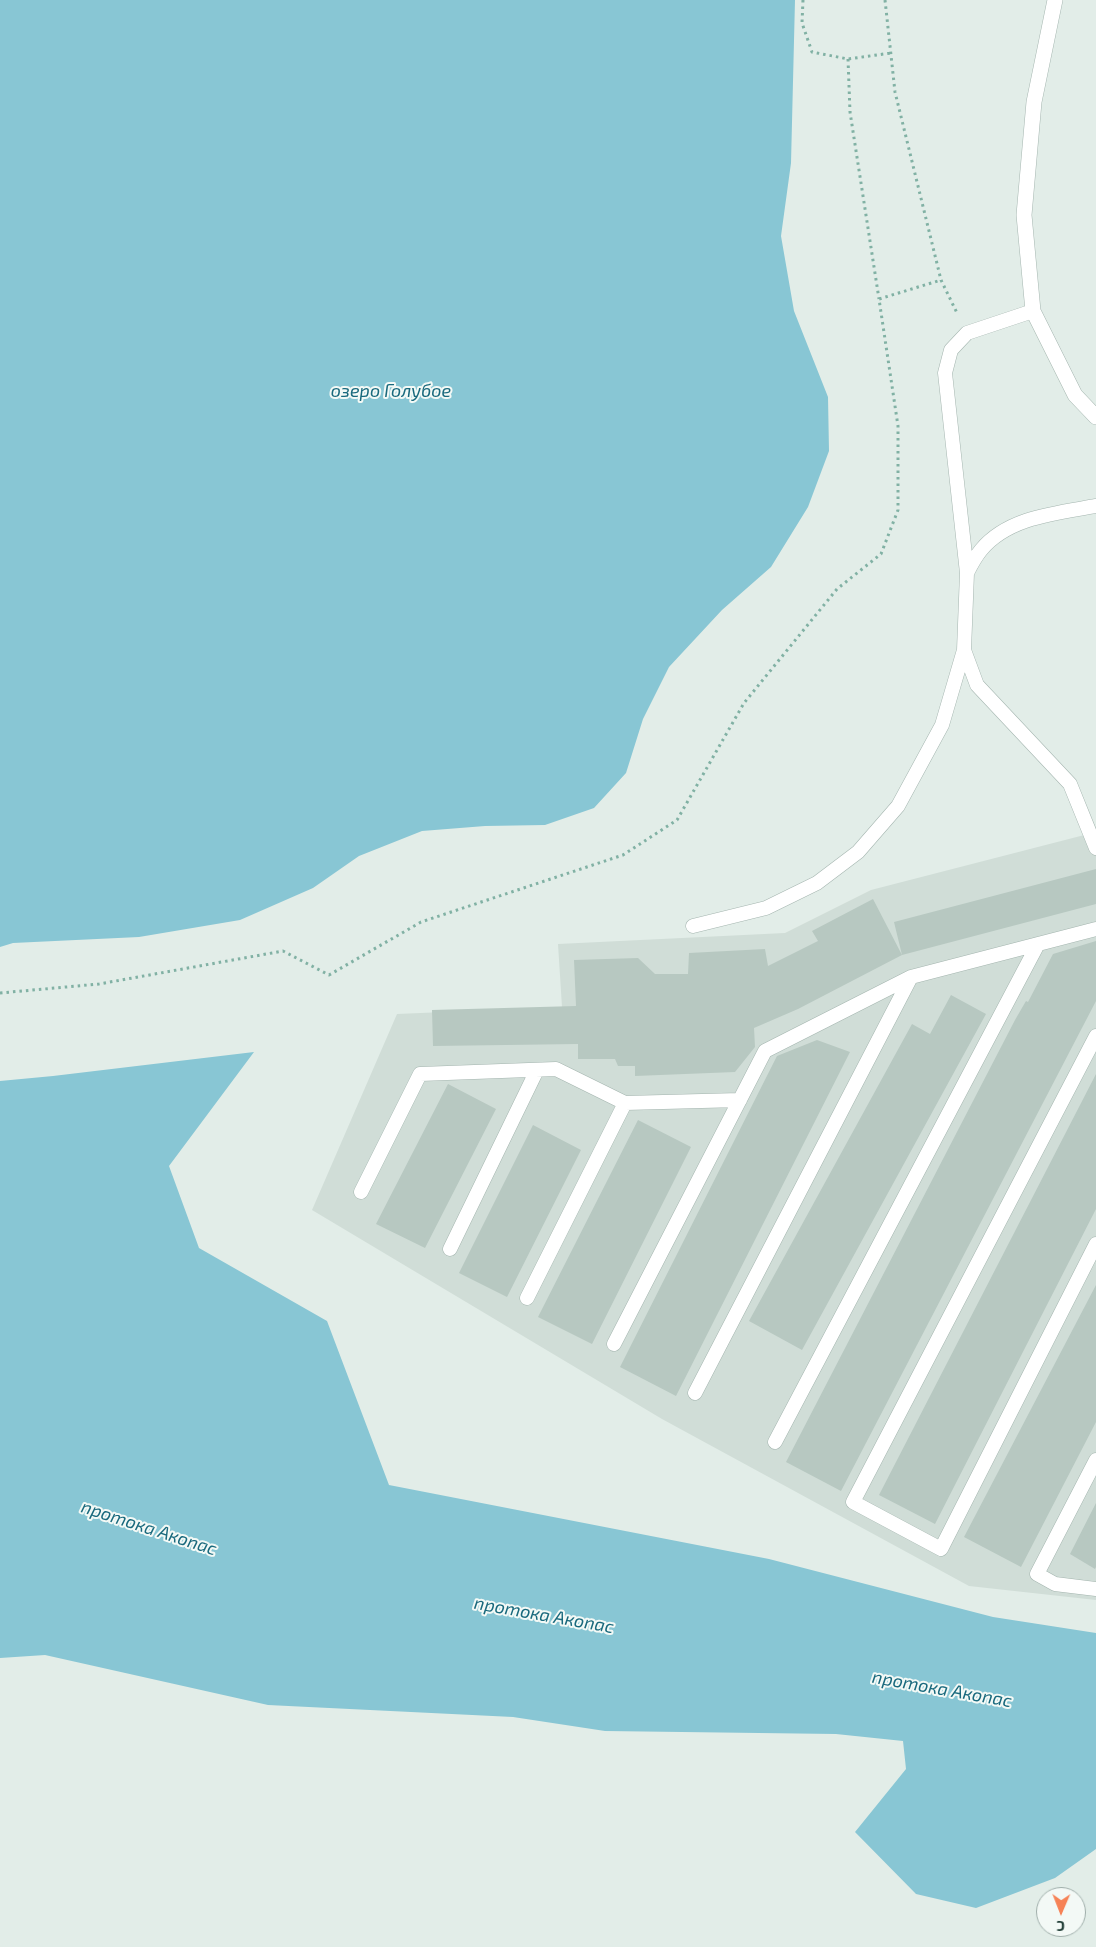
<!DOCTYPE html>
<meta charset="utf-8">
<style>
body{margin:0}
#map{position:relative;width:1096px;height:1947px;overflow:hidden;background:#e2ede8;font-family:"Exo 2",sans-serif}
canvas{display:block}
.north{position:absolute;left:1036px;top:1887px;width:50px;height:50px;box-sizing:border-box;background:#f3f9f6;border:1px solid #9faeaa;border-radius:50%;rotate:181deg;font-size:14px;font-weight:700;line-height:20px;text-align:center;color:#213e37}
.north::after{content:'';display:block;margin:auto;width:18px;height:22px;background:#f68256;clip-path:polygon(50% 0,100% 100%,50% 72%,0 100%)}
</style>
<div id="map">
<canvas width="1096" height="1947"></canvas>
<div class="north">С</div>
</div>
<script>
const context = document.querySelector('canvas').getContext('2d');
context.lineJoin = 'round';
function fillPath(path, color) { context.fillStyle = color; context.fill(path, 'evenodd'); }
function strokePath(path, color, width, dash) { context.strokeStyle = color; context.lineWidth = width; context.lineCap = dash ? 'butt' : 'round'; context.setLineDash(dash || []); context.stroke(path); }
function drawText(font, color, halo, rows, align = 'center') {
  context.font = font + ' "Exo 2",sans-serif'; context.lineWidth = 4; context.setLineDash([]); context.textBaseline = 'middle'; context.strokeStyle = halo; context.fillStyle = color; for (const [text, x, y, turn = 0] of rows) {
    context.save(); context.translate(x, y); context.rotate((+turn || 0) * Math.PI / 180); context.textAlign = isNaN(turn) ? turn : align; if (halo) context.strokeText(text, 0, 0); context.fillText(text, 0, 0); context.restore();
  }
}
const built = new Path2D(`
 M1096,832v768l-127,-14 -307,-167 -350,-209 85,-196 165,-7 -4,-63 227,-11 86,-43z`);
const water = new Path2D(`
 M0,0h795l-4,163 -10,73 13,75 34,86 1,54 -21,56 -37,60 -49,43 -53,57 -26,52 -17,54 -32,35 -49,17 -60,1 -63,5 -63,25 -46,32 -73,32 -101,17 -126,6 -13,4z
 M254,1052l-85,114 30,82 128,73 62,164 380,74 224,58 103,16v216l-41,29 -79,30 -60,-14 -61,-62 51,-63 -3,-28 -67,-7 -231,-3 -92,-14 -245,-12 -223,-50 -45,3v-577l53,-5z`);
const building = new Path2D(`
 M1096,869v35l-194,51 -104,54 -44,19 1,19 -20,25 -100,4v-10h-17l-3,-7h-37v-15l-145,2 -1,-36 144,-4 -2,-46 64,-2 17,16h33l1,-21 76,-4 3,17 50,-25 -6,-10 61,-32 29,56 -8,-33z
 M1096,941v60l-255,490 -55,-29 229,-442 11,-19 2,1 25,-48z
 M951,995l35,19 -184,336 -53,-29 163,-297 18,10z
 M817,1040l33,12 -174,344 -56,-29 157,-311z
 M1096,1074v135l-161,315 -56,-29z
 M448,1084l48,25 -71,139 -49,-24z
 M638,1120l53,27 -99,197 -54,-27z
 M533,1125l48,25 -74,147 -48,-24z
 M1096,1285v137l-75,145 -57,-30z
 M1096,1503v64l-1,2 -25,-15z`);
const path = new Path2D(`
 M803,0l-1,23 10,29 36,7 43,-6
 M885,0l10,92 46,188 16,33
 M848,59l2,53 29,187
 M0,993l99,-9 184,-33 46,24 92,-53 202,-67 54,-35 67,-117 93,-114 44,-35 17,-44v-84l-19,-127 62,-19`);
const service = new Path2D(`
 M1033,311l-66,22 -16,17 -6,23 22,200 -3,77 13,35 93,99 26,64
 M967,573c4,-8 9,-17 14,-23 27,-33 76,-37 115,-44
 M693,926l73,-18 51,-25 41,-31 40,-46 44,-81 22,-75
 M1096,1036l-243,466 88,47 155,-305
 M361,1192l59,-118 136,-5 69,34 115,-3
 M450,1249l87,-179
 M527,1298l98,-195
 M614,1344l151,-293 146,-74 185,-48
 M695,1393l216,-416
 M775,1442l263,-498
 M1096,1460l-59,114 18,10 41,5`);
const minor = new Path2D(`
 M1055,0l-21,102 -10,113 9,96 42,84 21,22`);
const waterNames = [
 ["озеро Голубое",391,391],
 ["протока Акопас",149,1528,18],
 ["протока Акопас",544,1615,10],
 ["протока Акопас",942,1689,10]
];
fillPath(built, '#d0ddd7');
fillPath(water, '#88c6d4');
fillPath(building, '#b7c8c1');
strokePath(service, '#a4b5af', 15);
strokePath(minor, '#a4b5af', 16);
strokePath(path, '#81b1a4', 3, [2.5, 4]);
strokePath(service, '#fff', 14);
strokePath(minor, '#fff', 15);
drawText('italic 18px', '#19697d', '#f3f9f6', waterNames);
</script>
